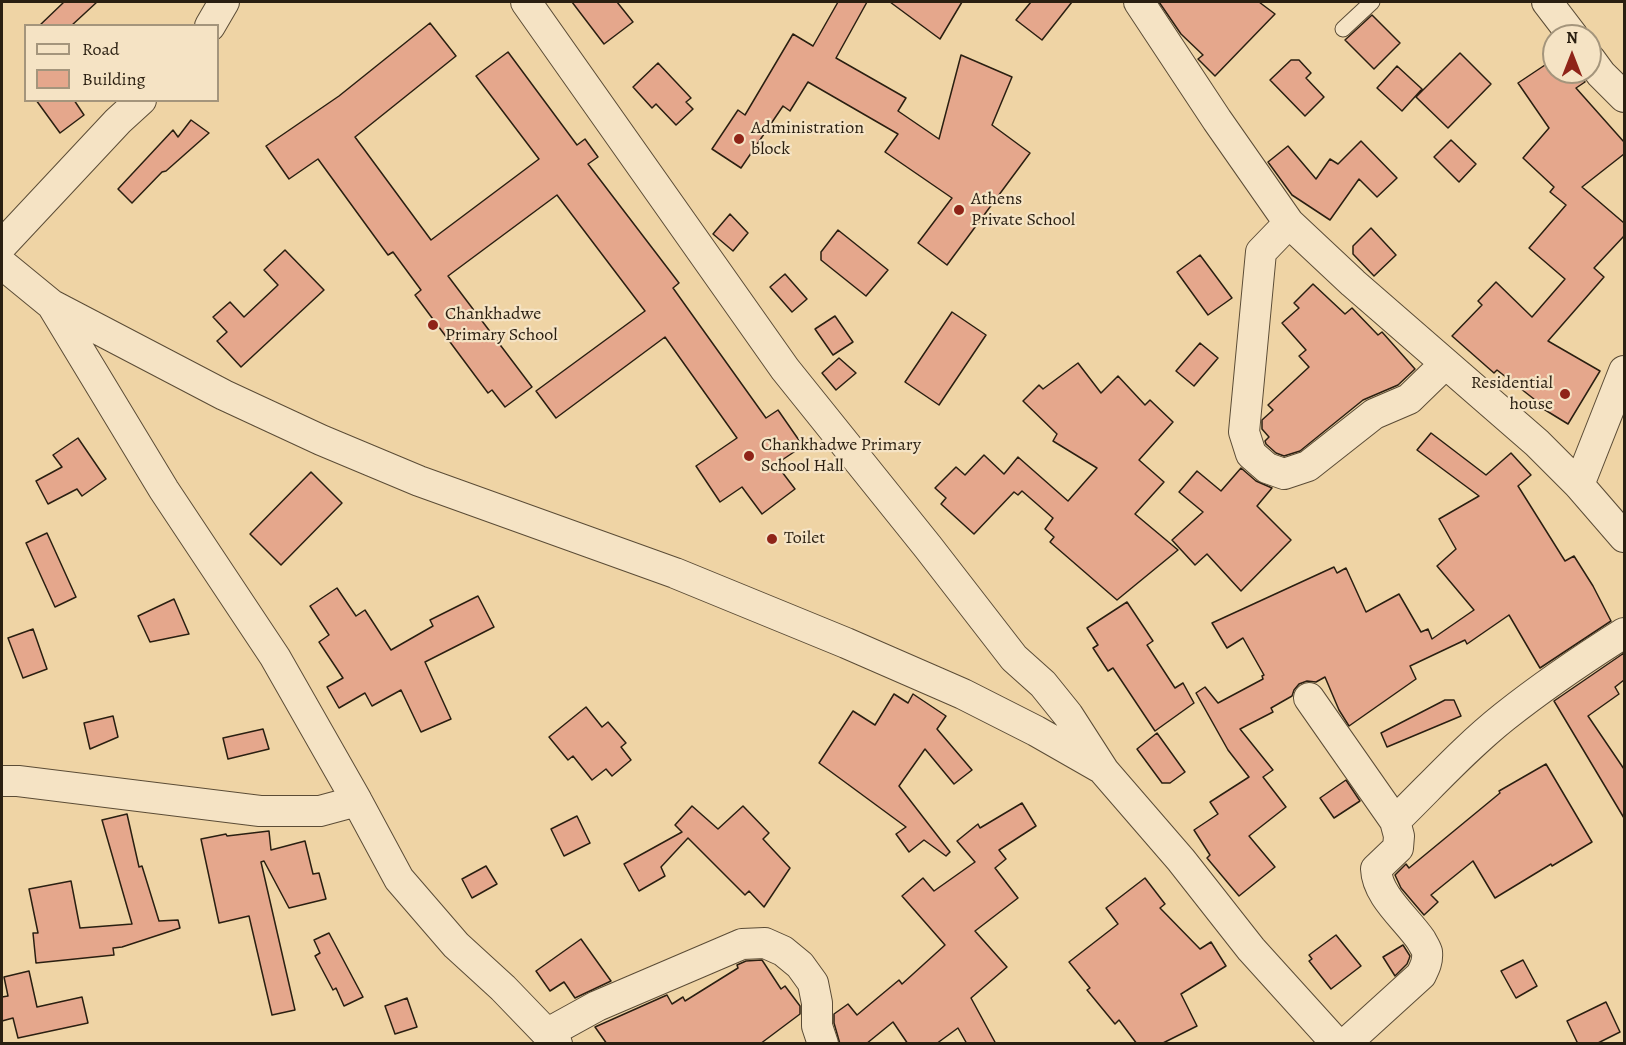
<!DOCTYPE html>
<style>
body{margin:0}
#map{position:relative;width:1626px;height:1045px;overflow:hidden;background:#efd4a5;font-family:Alegreya,serif}
canvas{display:block}
.frame{position:absolute;inset:0;border:3px solid #2a1f11;pointer-events:none}
.legend{position:absolute;left:24px;top:24px;width:195px;height:78px;box-sizing:border-box;background:#f5e3c4;border:2px solid #a4957c;margin:0;padding:8px 10px;list-style:none;font-size:18px;color:#2a1f11}
.legend li{display:flex;align-items:center;gap:12px;height:30px}
.legend b{width:30px;border:2px solid #a4957c}
.north{position:absolute;left:1542px;top:24px;width:60px;height:60px;box-sizing:border-box;background:#f5e3c4;border:2px solid #a4957c;border-radius:50%;rotate:0deg;font-size:16px;font-weight:700;line-height:24px;text-align:center;color:#2a1f11}
.north::after{content:'';display:block;margin:auto;width:21px;height:27px;background:#8f2418;clip-path:polygon(50% 0,100% 100%,50% 72%,0 100%)}
</style>
<div id="map">
<canvas width="1626" height="1045"></canvas>
<div class="frame"></div>
<ul class="legend">
<li><b style="height:8px;background:#f5e3c4"></b>Road</li>
<li><b style="height:16px;background:#e5a78c"></b>Building</li>
</ul>
<div class="north">N</div>
</div>
<script>
const context = document.querySelector('canvas').getContext('2d');
context.lineJoin = 'round';
function fillPath(path, color) { context.fillStyle = color; context.fill(path, 'evenodd'); }
function strokePath(path, color, width, dash) { context.strokeStyle = color; context.lineWidth = width; context.lineCap = dash ? 'butt' : 'round'; context.setLineDash(dash || []); context.stroke(path); }
function drawText(font, color, halo, rows, align = 'center') {
  context.font = font + ' Alegreya,serif'; context.lineWidth = 4.5; context.setLineDash([]); context.textBaseline = 'middle'; context.strokeStyle = halo; context.fillStyle = color; for (const [text, x, y, turn = 0] of rows) {
    context.save(); context.translate(x, y); context.rotate((+turn || 0) * Math.PI / 180); context.textAlign = isNaN(turn) ? turn : align; if (halo) context.strokeText(text, 0, 0); context.fillText(text, 0, 0); context.restore();
  }
}
const building = new Path2D(`
 M64,2h33l-26,24h-32z
 M572,2h45l16,20 -29,22z
 M838,2h29l-31,56 70,40 -8,13 41,28 22,-84 51,22 -20,48 38,28 -83,112 -29,-22 34,-45 -67,-46 13,-18 -90,-52 -18,29 -7,-5 -42,62 -29,-19 26,-39 7,5 48,-81 20,12z
 M890,2h72l-22,37z
 M1031,2h41l-30,38 -26,-20z
 M1159,2h100l16,12 -60,62 -17,-17 5,-4 -22,-21z
 M1372,15l28,28 -26,26 -29,-29z
 M430,23l26,33 -101,81 76,103 108,-81 -63,-83 32,-24 69,93 8,-6 13,18 -10,7 91,119 -6,5 93,130 12,-8 25,36 -27,18 19,25 -33,25 -20,-27 -22,15 -24,-36 41,-28 -72,-101 -109,81 -20,-27 109,-80 -88,-116 -109,81 84,111 -27,20 -13,-17 -4,3 -73,-98 6,-5 -28,-38 -5,3 -70,-96 -29,20 -23,-33 73,-50z
 M1460,53l31,31 -43,44 -32,-31z
 M1554,59v13h24l7,10 -9,6 48,54v12l-42,33 42,36v13l-30,32 10,9 -56,64 52,30 -32,53 -31,-19 2,-2 -42,-33 -3,3 -42,-37 30,-31 -4,-4 18,-19 36,35 33,-38 -36,-31 37,-43 -16,-13 4,-5 -31,-29 26,-30 -31,-45z
 M1291,60h8l12,13 -5,5 18,19 -19,19 -35,-36z
 M658,63l33,35 -5,4 7,7 -17,16 -20,-21 -4,4 -19,-21z
 M1397,66l25,23 -20,22 -25,-23z
 M36,100h38l10,15 -24,18z
 M191,120l18,13 -43,38 -4,1 -30,31 -14,-14 55,-59 5,7z
 M1451,140l25,24 -17,18 -25,-25z
 M1361,141l36,37 -20,19 -18,-18 -29,41 -38,-25 -24,-33 20,-16 28,33 14,-20 8,5z
 M730,214l18,19 -15,18 -20,-17z
 M1371,228l25,27 -22,21 -21,-22v-8z
 M838,230l50,40 -22,26 -45,-36v-8z
 M285,250l39,40 -83,77 -24,-26 10,-9 -14,-15 17,-15 14,15 34,-32 -14,-15z
 M1200,255l32,43 -24,17 -31,-43z
 M785,274l22,25 -15,13 -22,-25z
 M1313,284l32,30 7,-6 26,27 4,-3 33,37 -17,16 -35,15 -63,51 -16,5 -8,-3 -10,-9 -1,-3 4,-4 -7,-8v-9l11,-10 -5,-5 41,-38 -10,-11 7,-6 -24,-27 17,-15 -5,-5z
 M952,312l34,23 -47,70 -34,-23z
 M835,316l18,26 -20,13 -18,-26z
 M1200,343l18,15 -24,28 -18,-15z
 M839,358l17,15 -20,17 -14,-17z
 M1078,363l23,30 17,-17 27,29 5,-5 23,22 -34,38 25,22 -29,32 43,36 -61,50 -67,-58 4,-5 -9,-8 8,-11 -31,-27 -4,4 -4,-3 -40,42 -33,-30 5,-6 -11,-10 21,-21 9,8 19,-20 20,19 14,-17 50,44 29,-33 -44,-27 4,-7 -34,-33 16,-16 4,4z
 M1431,433l55,42 25,-22 20,22 -13,11 47,75 9,-5 19,30 18,35 -71,47 -31,-53 -42,29 -2,-4 -55,26 6,13 -67,47 -10,-16 -14,-33 -9,5 -9,-1 -8,3 -5,6 -2,6 -21,12 2,4 -33,17 33,41 -10,7 23,30 -37,29 26,31 -36,29 -32,-38 3,-3 -16,-25 24,-16 -8,-12 39,-25 -21,-27 -32,-57 9,-6 13,16 45,-24 -1,-3 2,-1 -21,-37 -16,10 -15,-25 122,-56 3,6 9,-5 20,44 33,-18 22,38 7,-3 4,10 42,-29 -37,-44 19,-17 -17,-30 40,-23 -62,-46z
 M78,438l28,41 -24,17 -5,-7 -29,15 -12,-23 26,-14 -9,-12z
 M1241,468l15,13 16,7 -15,18 34,34 -50,51 -34,-37 -12,11 -23,-25 31,-28 -24,-20 18,-21 24,20z
 M311,472l31,31 -61,62 -31,-31z
 M47,533l29,64 -21,10 -29,-64z
 M337,588l19,28 9,-6 26,40 42,-24 -3,-6 48,-24 16,31 -69,35 26,57 -30,13 -20,-42 -29,16 -7,-13 -26,15 -12,-21 16,-9 -24,-36 10,-7 -19,-29z
 M174,599l15,35 -39,8 -12,-26z
 M1127,602l26,39 -6,4 28,43 8,-5 11,20 -39,28 -42,-63 -5,3 -15,-23 5,-3 -11,-17z
 M33,629l14,40 -24,9 -15,-40z
 M1624,653v27l-9,7 4,7 -31,22 36,53v49l-70,-117z
 M894,694l14,9 5,-9 33,22 -9,13 35,41 -18,14 -29,-35 -26,37 51,66 -4,4 -22,-16 -15,12 -13,-18 10,-7 -87,-64 34,-52 22,14z
 M1445,700h9l7,16 -74,31 -6,-14z
 M586,707l16,20 6,-5 18,21 -5,4 10,13 -19,16 -6,-7 -14,11 -19,-24 -5,4 -19,-23z
 M113,716l5,21 -28,12 -6,-26z
 M263,729l6,20 -41,10 -5,-21z
 M1157,733l28,39 -15,11h-8l-25,-34z
 M1546,764l46,78 -40,24 -1,-2 -56,34 -22,-37 -42,34 7,7 -14,13 -23,-27 -6,-13 11,-11 3,4 91,-75 -1,-2z
 M1346,780l14,21 -26,17 -14,-20z
 M1022,803l14,23 -37,24 7,9 -11,9 23,30 -43,33 32,36 -36,31 25,46h-29l-9,-16 -22,16h-28l-15,-22 -27,22h-26l-6,-21v-9l14,-10 9,11 42,-35 3,4 43,-39 -43,-49 21,-18 11,13 41,-29 -18,-21 21,-17 2,4z
 M692,806l26,23 25,-23 26,27 -6,6 27,29 -26,39 -15,-16 -4,4 -57,-57 -27,29 4,9 -26,15 -15,-27 58,-32 -7,-7z
 M127,814l12,53 3,-1 17,55 19,-1 2,8 -58,19 -9,1 1,7 -78,8 -3,-30h5l-9,-44 42,-8 9,47 52,-4 -30,-104z
 M577,816l13,27 -26,13 -13,-27z
 M269,831l2,19 34,-9 8,33 6,-1 7,26 -37,9 -25,-47 -3,1 34,148 -23,5 -23,-99 -30,7 -18,-84 25,-5 1,2z
 M486,866l11,18 -25,14 -10,-19z
 M1145,878l20,26 -5,4 40,41 11,-7 15,24 -45,28 16,32 -36,18h-24l-18,-24 -4,4 -28,-34 3,-2 -21,-26 49,-38 -12,-16z
 M329,933l34,64 -19,9 -8,-18 -3,2 -18,-34 5,-3 -6,-13z
 M1336,935l25,31 -30,23 -22,-28 3,-2 -3,-4z
 M581,939l30,42 -36,17 -11,-16 -14,9 -14,-20z
 M1403,945l7,11 -1,3 -2,5 -12,12 -12,-19z
 M762,960l19,29 4,-3 15,20v8l-40,30h-153l-12,-17 72,-32 5,9 11,-7 2,4 53,-33 -1,-3 9,-4z
 M1523,960l14,26 -21,12 -15,-27z
 M29,971l8,36 45,-10 6,26 -70,15 -5,-20 -11,3v-24l6,-1 -4,-19z
 M407,998l10,29 -22,7 -10,-28z
 M1606,1002l14,30 -24,12h-18l-11,-23z`);
const service = new Path2D(`
 M1343,29l29,-27`);
const minor = new Path2D(`
 M526,2l259,367 143,178 86,111 29,26 25,31 36,56 77,89 70,89 86,95
 M1139,2l78,118 72,103 64,60 184,160 42,42 45,52
 M1547,2l26,34
 M210,26l14,-24
 M1590,59l11,15 23,23
 M1289,223l-28,29 -17,180 7,22 16,14 17,6 24,-8 66,-52 35,-15 36,-35
 M2,245l116,-124 23,-21
 M2,264l50,41 172,90 97,45 98,41 256,92 171,70 117,51 73,37 63,36
 M52,305l112,185 111,167 82,144 42,78 57,66 47,43 54,56
 M1579,485l45,-114
 M1309,698l86,123 4,15 -1,12 -22,21c1,27 30,49 45,71 2,4 5,8 6,12 1,9 -2,15 -6,23l-76,69
 M2,781h16l242,30h60l37,-10
 M1395,821c36,-35 70,-73 109,-104 39,-31 79,-58 120,-84
 M548,1033l49,-27 145,-62 23,-1 18,8 17,14 13,18 4,20v23l6,18`);
const markers = [
 [739,139,6,"#8f2418"],
 [959,210,6,"#8f2418"],
 [433,325,6,"#8f2418"],
 [1565,394,6,"#8f2418"],
 [749,456,6,"#8f2418"],
 [772,539,6,"#8f2418"]
];
const poiNames = [
 ["Administration",751,129],
 ["block",751,150],
 ["Athens",971,200],
 ["Private School",971,221],
 ["Chankhadwe",445,315],
 ["Primary School",445,336],
 ["Residential",1553,384,"right"],
 ["house",1553,405,"right"],
 ["Chankhadwe Primary",761,446],
 ["School Hall",761,467],
 ["Toilet",784,539]
];
fillPath(building, '#e5a78c');
strokePath(building, '#2a1f11', 1.5);
strokePath(service, '#5b4c36', 17);
strokePath(minor, '#5b4c36', 32);
strokePath(service, '#f5e3c4', 15);
strokePath(minor, '#f5e3c4', 30);
for (const [x, y, r, color] of markers) { const dot = new Path2D(); dot.arc(x, y, r, 0, 2 * Math.PI); context.fillStyle = color; context.fill(dot); strokePath(dot, '#f5e3c4', 2); }
drawText('18px', '#2a1f11', '#f5e3c4', poiNames, 'left');
</script>
